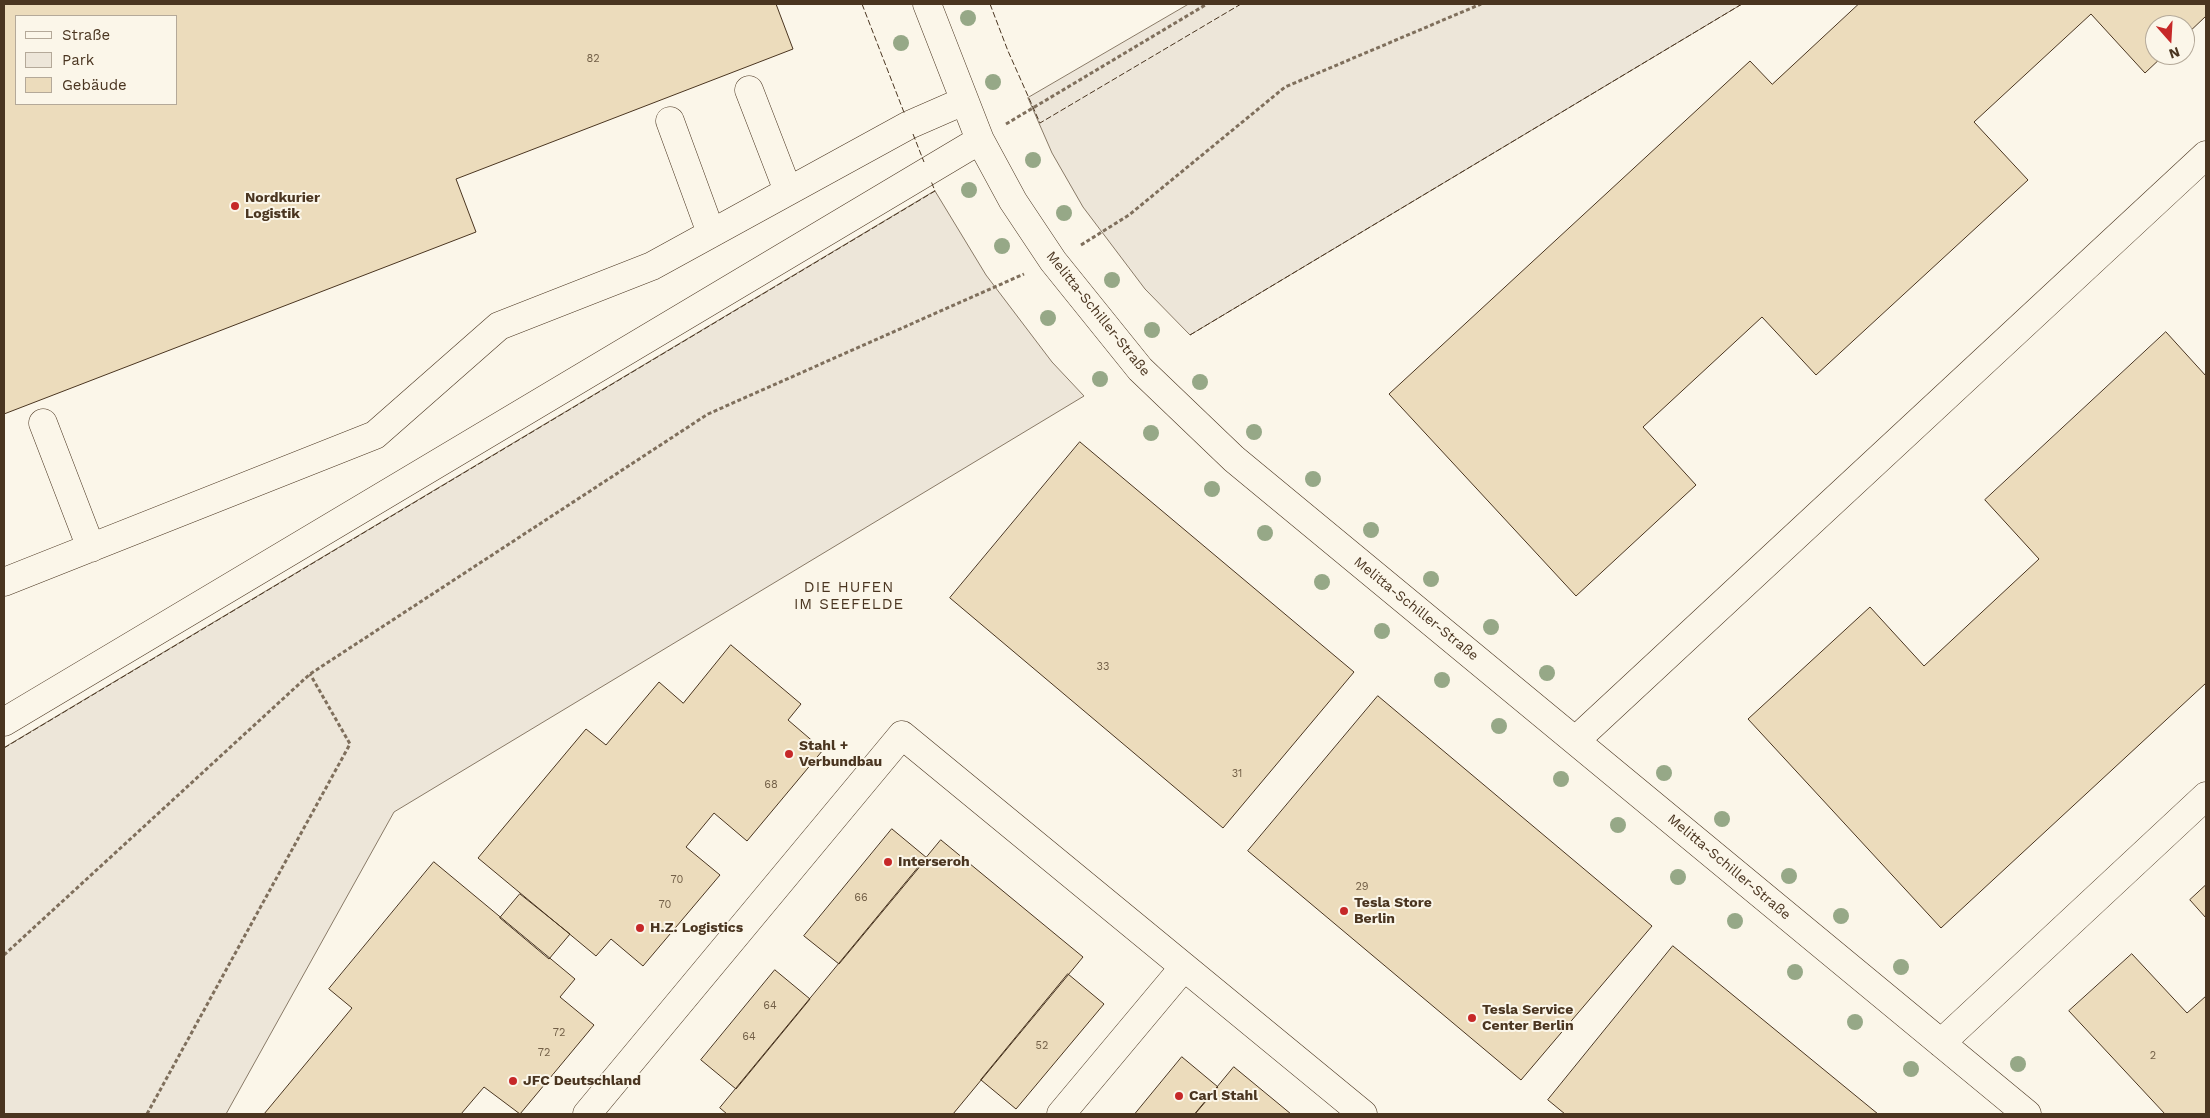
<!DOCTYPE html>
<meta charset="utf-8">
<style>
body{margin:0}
#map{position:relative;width:2210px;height:1118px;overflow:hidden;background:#fbf6e9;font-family:"Work Sans",sans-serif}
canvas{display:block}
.frame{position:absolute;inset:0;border:5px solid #4a3520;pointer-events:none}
.legend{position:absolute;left:15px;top:15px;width:162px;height:90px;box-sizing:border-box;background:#fbf6e9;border:1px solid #b4a999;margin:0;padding:6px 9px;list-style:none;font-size:15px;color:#4a3520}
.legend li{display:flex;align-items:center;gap:10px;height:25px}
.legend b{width:25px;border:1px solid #b4a999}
.north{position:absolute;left:2145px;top:15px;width:50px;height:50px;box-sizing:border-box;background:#fbf6e9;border:1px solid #b4a999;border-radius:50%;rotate:161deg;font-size:14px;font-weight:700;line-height:20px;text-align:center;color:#4a3520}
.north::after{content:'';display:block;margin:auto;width:18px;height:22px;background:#c62828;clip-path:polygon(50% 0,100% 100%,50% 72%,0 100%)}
</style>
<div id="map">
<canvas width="2210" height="1118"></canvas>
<div class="frame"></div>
<ul class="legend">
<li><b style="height:6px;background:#fbf6e9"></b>Straße</li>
<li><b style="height:14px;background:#ede6d9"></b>Park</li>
<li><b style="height:14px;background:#ecdcbc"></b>Gebäude</li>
</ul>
<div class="north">N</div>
</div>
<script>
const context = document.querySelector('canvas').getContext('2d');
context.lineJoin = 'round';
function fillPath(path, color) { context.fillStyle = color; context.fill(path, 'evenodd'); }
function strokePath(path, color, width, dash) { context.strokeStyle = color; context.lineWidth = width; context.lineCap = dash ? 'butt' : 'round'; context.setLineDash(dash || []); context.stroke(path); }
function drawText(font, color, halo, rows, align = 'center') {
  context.font = font + ' "Work Sans",sans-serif'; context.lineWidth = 4; context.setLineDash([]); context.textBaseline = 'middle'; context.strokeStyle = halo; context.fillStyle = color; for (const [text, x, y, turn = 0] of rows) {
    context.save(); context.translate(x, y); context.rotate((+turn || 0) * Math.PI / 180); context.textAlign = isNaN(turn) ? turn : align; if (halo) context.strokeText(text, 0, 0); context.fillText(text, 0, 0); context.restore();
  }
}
const green = new Path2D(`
 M1189,4h553l-552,331 -45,-46 -62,-82 -31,-54 -24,-55z
 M935,191l51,84 66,87 32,34 -690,416 -168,302h-222v-366z`);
const building = new Path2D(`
 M4,4h772l17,45 -337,130 20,53 -472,182zM16,16h160v88h-160z
 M1859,4h347v12l-21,20v-11h-30v30h9l-19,18 -54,-59 -117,108 54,58 -212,195 -54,-58 -119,110 53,58 -120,111 -187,-202 361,-333 22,23z
 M2166,332l40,44v307l-265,245 -193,-209 122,-112 54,59 115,-107 -54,-59z
 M1080,442l274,230 -131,156 -273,-230z
 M731,645l70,59 -13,16 35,30 -76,91 -33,-28 -28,34 34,28 -77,91 -32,-27 -15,17 -118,-98 108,-129 20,16 53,-63 24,21z
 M1378,696l274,230 -131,154 -273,-229z
 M892,829l35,29 -88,106 -35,-28z
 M941,840l142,117 -130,157h-226l-7,-6z
 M434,862l141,117 -15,18 34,28 -74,89 -36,-27 -23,27h-197l88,-106 -23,-19z
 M2206,885v33l-16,-18z
 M520,894l50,40 -21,25 -49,-41z
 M1673,946l205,168h-313l-17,-14z
 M2132,954l55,59 19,-17v118h-41l-96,-103z
 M775,970l35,29 -74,90 -35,-29z
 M1068,974l36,30 -88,105 -35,-29z
 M1182,1057l36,30 -23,27h-60z
 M1234,1067l57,47h-96z`);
const path = new Path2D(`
 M1006,124l201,-120
 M1081,245l48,-30 156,-128 196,-83
 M4,955l306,-281 398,-260 316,-140
 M147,1114l203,-370 -40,-70`);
const minor = new Path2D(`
 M927,4l53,136 33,61 40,60 87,108 94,90 793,655
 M749,90l39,101
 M670,121l41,112
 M43,423l48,125
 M4,582l371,-147 124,-109 153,-60 257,-141 55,-24
 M4,722l976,-582
 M1576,740l630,-585
 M1941,1043l265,-247
 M587,1114l315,-379 461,379
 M1061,1114l123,-147`);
const fence = new Path2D(`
 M862,4l43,111
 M990,4l18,47 32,72 201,-119
 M913,134l11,28
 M1190,335l552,-331
 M4,748l931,-557 -4,-10`);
const trees = [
 [968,18],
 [901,43],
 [993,82],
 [1033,160],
 [969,190],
 [1064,213],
 [1002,246],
 [1112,280],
 [1048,318],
 [1152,330],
 [1100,379],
 [1200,382],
 [1254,432],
 [1151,433],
 [1313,479],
 [1212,489],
 [1371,530],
 [1265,533],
 [1431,579],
 [1322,582],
 [1491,627],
 [1382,631],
 [1547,673],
 [1442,680],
 [1499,726],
 [1664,773],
 [1561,779],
 [1722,819],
 [1618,825],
 [1789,876],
 [1678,877],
 [1841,916],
 [1735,921],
 [1901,967],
 [1795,972],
 [1855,1022],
 [2018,1064],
 [1911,1069]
];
const markers = [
 [235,206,5,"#c62828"],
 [789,754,5,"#c62828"],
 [888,862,5,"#c62828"],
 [1344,911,5,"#c62828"],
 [640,928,5,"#c62828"],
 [1472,1018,5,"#c62828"],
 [513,1081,5,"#c62828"],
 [1179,1096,5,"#c62828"]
];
const numberNames = [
 ["82",593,59],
 ["33",1103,667],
 ["31",1237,774],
 ["68",771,785],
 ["70",677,880],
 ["29",1362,887],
 ["66",861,898],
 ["70",665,905],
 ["64",770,1006],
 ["72",559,1033],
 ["64",749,1037],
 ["52",1042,1046],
 ["72",544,1053],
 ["2",2153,1056]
];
const poiNames = [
 ["Nordkurier",245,198],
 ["Logistik",245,214],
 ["Stahl +",799,746],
 ["Verbundbau",799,762],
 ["Interseroh",898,862],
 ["Tesla Store",1354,903],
 ["Berlin",1354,919],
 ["H.Z. Logistics",650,928],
 ["Tesla Service",1482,1010],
 ["Center Berlin",1482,1026],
 ["JFC Deutschland",523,1081],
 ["Carl Stahl",1189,1096]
];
const streetNames = [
 ["Melitta-Schiller-Straße",1098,314,51],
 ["Melitta-Schiller-Straße",1416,609,39],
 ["Melitta-Schiller-Straße",1729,867,40]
];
const neighbourhoodNames = [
 ["DIE HUFEN",849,588],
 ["IM SEEFELDE",849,605]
];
fillPath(green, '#ede6d9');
strokePath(green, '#887966', 1);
fillPath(building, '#ecdcbc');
strokePath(building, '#4a3520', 1);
strokePath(minor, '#4a3520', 29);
strokePath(path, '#7f6f5c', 3, [4, 2.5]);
strokePath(minor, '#fbf6e9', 28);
strokePath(fence, '#4a3520', 1, [6, 2.5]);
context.fillStyle = '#96a887';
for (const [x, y] of trees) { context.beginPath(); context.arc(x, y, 8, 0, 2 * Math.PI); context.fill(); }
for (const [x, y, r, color] of markers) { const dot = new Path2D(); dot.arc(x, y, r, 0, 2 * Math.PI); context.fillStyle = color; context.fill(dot); strokePath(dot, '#fbf6e9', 2); }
drawText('11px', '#725f47', null, numberNames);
drawText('bold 14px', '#4a3520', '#fbf6e9', poiNames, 'left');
drawText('14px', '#4a3520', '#fbf6e9', streetNames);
context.letterSpacing = '1px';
drawText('15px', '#4a3520', '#fbf6e9', neighbourhoodNames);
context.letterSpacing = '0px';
</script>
